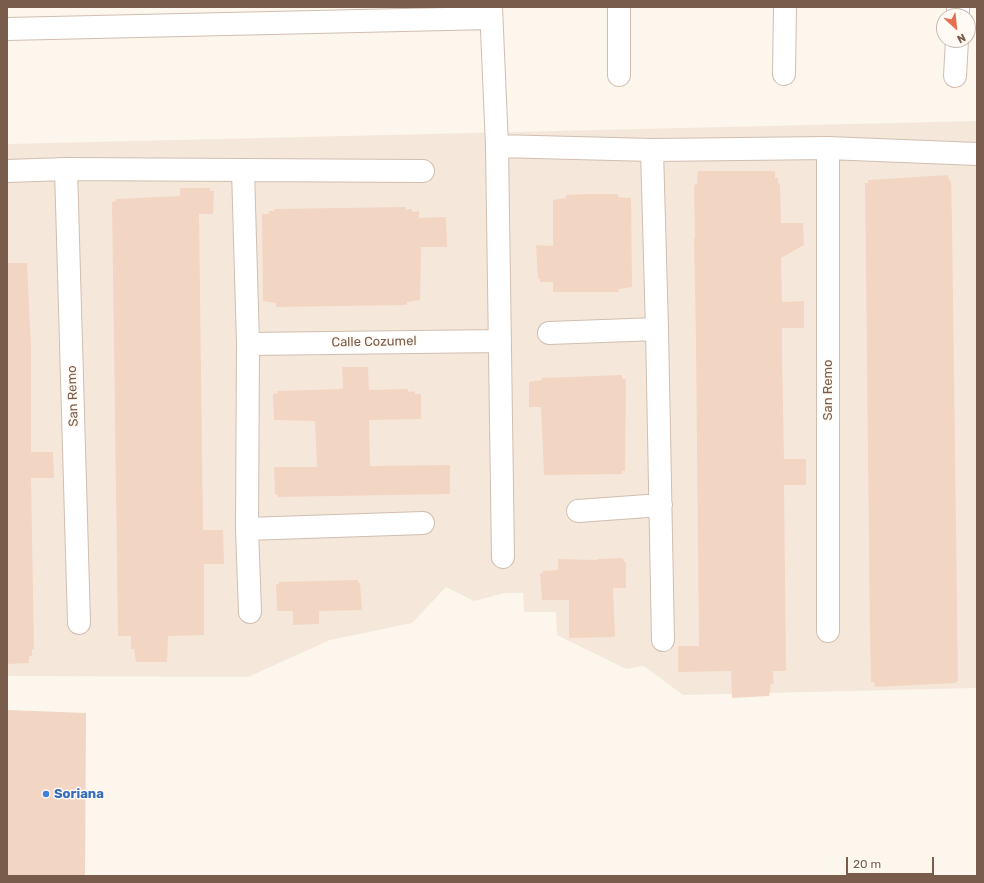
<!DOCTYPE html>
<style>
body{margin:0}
#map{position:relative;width:984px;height:883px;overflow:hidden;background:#fdf6ec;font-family:Rubik,sans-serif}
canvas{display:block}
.frame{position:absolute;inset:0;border:8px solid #7a5c4d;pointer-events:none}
.north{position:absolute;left:936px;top:8px;width:40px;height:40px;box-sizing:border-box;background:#fffaf3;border:1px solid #cabbb1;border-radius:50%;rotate:153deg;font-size:11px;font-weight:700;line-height:16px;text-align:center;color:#7a5c4d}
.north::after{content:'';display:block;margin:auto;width:14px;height:18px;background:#e76f51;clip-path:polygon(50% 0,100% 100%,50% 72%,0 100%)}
.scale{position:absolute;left:846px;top:857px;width:88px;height:18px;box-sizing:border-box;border:2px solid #7a5c4d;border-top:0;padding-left:5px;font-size:12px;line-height:14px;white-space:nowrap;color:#7a5c4d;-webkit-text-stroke:3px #fffaf3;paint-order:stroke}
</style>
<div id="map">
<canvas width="984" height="883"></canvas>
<div class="frame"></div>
<div class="north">N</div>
<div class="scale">20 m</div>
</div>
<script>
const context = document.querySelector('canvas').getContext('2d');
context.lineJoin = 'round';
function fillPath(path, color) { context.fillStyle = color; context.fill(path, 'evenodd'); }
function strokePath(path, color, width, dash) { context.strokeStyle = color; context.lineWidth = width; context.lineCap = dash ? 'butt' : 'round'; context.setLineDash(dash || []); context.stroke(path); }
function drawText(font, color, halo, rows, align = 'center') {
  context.font = font + ' Rubik,sans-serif'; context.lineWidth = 3; context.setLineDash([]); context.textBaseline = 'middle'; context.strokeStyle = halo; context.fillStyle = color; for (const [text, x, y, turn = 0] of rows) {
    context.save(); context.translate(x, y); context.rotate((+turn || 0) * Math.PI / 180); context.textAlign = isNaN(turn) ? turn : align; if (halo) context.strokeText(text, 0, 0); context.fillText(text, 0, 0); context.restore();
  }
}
const residential = new Path2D(`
 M977,121v567l-294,7 -39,-29 -18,3 -69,-34 -1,-23h-32l-1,-19h-18l-31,8 -28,-14 -34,36 -82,17 -82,37 -241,-1v-532z`);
const building = new Path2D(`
 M698,171h77v7h3v5l2,1 1,39h22l1,22 -23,13 1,44 22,-1v27h-22v26l2,105h22v26h-22l2,186h-13l1,13h-3l-2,12 -37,2 -1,-27 -53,1v-26h21l-3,-303 -2,-105h1l-1,-53 3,-1z
 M948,175l1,6 2,-1 1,41 6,460h-2v2l-81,4 -1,-5h-3l-1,-47 -5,-452h3v-3z
 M180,188h30v3h4l-1,23h-14l4,316h20l1,34h-20v71l-36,1 -1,26h-31l-2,-13h-3v-13h-13l-6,-434 4,-1v-2l64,-3z
 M591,194h27v3l13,1 1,89 -13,2v3h-66v-10h-13v-3h-2l-2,-34 17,1v-46l13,-2v-3z
 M406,207v3l6,-1v3l7,-1v7l27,-1 1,30h-26l-1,53 -13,2v3l-131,2v-4l-13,-2 -1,-87h7v-3h5v-2z
 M7,263h20l4,83v106h22l1,26h-23l3,172 -2,-1v7h-3v7l-22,1z
 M342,367h26l1,23 39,-1v3l7,-1v3h6v25l-52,1 1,46 80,-1v29l-172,3v-2l-3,-1 -1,-27h43l-2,-46 -41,-1 -1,-26 5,-1 -1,-2 66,-2z
 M622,375v4h4l-1,92h-3v3l-78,1 -3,-68h-12v-25l13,-2v-2z
 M623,558l1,4h2v26h-13l2,49 -46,1v-38h-27l-2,-26 3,-1v-2l15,-1v-11l39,1v-1z
 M358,580v3h2l2,27 -43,1v13l-26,1v-14h-16l-1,-27h3v-2z
 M7,710l79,3 -1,163h-78z`);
const street = new Path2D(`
 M491,7l6,139 6,411
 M619,7v68
 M958,16v-9
 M7,29l484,-11
 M784,74l1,-67
 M955,76l2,-36
 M497,146l155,4 176,-2 149,6
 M652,150l5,179 6,311
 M66,169l13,454
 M243,170l5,174 -1,185 3,83
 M7,171l59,-2 357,2
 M549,333l108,-4
 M248,344l251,-3
 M578,511l83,-6
 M247,529l176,-6
 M828,631v-483`);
const markers = [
 [46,794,4,"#3f7fe0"]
];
const streetNames = [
 ["Calle Cozumel",374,342,-1],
 ["San Remo",828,390,-90],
 ["San Remo",73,396,-92]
];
const shopNames = [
 ["Soriana",54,794]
];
fillPath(residential, '#f5e8da');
fillPath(building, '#f3d5c3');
strokePath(street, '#d1beb0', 24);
strokePath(street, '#fff', 22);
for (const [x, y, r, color] of markers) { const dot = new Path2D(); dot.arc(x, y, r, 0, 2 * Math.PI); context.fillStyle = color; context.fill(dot); strokePath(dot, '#fffaf3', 1.5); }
drawText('13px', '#7a5c4d', '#fffaf3', streetNames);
drawText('bold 13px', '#366cbe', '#fffaf3', shopNames, 'left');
</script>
